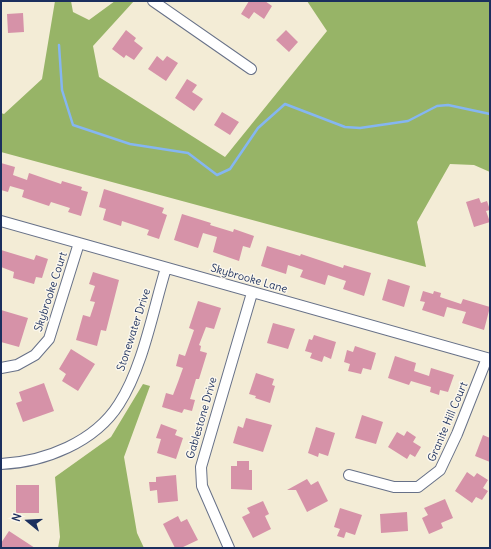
<!DOCTYPE html>
<style>
body{margin:0}
#map{position:relative;width:491px;height:549px;overflow:hidden;background:#f3ecd6;font-family:Delius,sans-serif}
canvas{display:block}
.frame{position:absolute;inset:0;border:2px solid #1b2f5e;pointer-events:none}
.north{position:absolute;left:8px;top:501px;width:40px;height:40px;-webkit-text-stroke:3px #fbf7ec;paint-order:stroke;rotate:288deg;font-size:11px;font-weight:700;line-height:16px;text-align:center;color:#1b2f5e}
.north::after{content:'';display:block;margin:auto;width:14px;height:18px;background:#1b2f5e;clip-path:polygon(50% 0,100% 100%,50% 72%,0 100%)}
</style>
<div id="map">
<canvas width="491" height="549"></canvas>
<div class="frame"></div>
<div class="north">N</div>
</div>
<script>
const context = document.querySelector('canvas').getContext('2d');
context.lineJoin = 'round';
function fillPath(path, color) { context.fillStyle = color; context.fill(path, 'evenodd'); }
function strokePath(path, color, width, dash) { context.strokeStyle = color; context.lineWidth = width; context.lineCap = dash ? 'butt' : 'round'; context.setLineDash(dash || []); context.stroke(path); }
function drawText(font, color, halo, rows, align = 'center') {
  context.font = font + ' Delius,sans-serif'; context.lineWidth = 3; context.setLineDash([]); context.textBaseline = 'middle'; context.strokeStyle = halo; context.fillStyle = color; for (const [text, x, y, turn = 0] of rows) {
    context.save(); context.translate(x, y); context.rotate((+turn || 0) * Math.PI / 180); context.textAlign = isNaN(turn) ? turn : align; if (halo) context.strokeText(text, 0, 0); context.fillText(text, 0, 0); context.restore();
  }
}
const forest = new Path2D(`
 M55,1h16l2,11 16,8 26,-19h19l-41,45 6,31 126,80 102,-126 -20,-30h183v171l-16,-7 -24,-1 -33,58 9,45 -425,-115v-39l3,1 38,-35z
 M143,384l7,2 -26,71 13,76 7,15h-86l2,-11 -5,-60 56,-40z`);
const stream = new Path2D(`
 M59,45l3,45 11,35 57,19 58,9 29,22 13,-6 28,-41 27,-24 60,23 15,1 48,-7 29,-15 11,-1 42,9`);
const building = new Path2D(`
 M249,1h16l7,5 -8,13 -10,-7 -5,7 -8,-5z
 M23,13l1,19 -16,1 -1,-19z
 M126,30l10,8 -2,3 9,7 -9,12 -8,-5 -2,3 -12,-9z
 M286,30l12,12 -9,10 -13,-12z
 M157,56l6,5 4,-5 11,7 -12,18 -18,-12z
 M187,79l10,6 -5,7 11,7 -9,12 -19,-13z
 M222,112l17,10 -9,13 -16,-10z
 M1,163l14,4 -2,8 14,5 2,-7 32,11 1,-3 20,6 -1,3 7,2 -7,24 -13,-4 2,-4 -19,-6 -2,4 -27,-9 2,-7 -14,-4 -2,6 -7,-2z
 M104,189l60,19 -2,5 5,2 -8,24 -12,-4 2,-5 -27,-9 -1,5 -18,-6 3,-11 -7,-2z
 M479,198l2,5 6,-2 3,9 -4,1 4,11 -16,5 -8,-25z
 M182,214l29,9 -1,2 23,7 1,-3 20,7 -4,12 -7,-2 -4,15 -26,-9 4,-15 -14,-4 -5,15 -24,-8z
 M267,246l33,10 1,-2 42,14 1,-3 27,8 -7,23 -21,-7 3,-8 -18,-6 -3,10 -25,-8 3,-7 -15,-5 -2,9 -25,-8z
 M1,250l33,10 2,-5 12,4 -6,19 -6,-1 -2,7 -21,-6 1,-6 -13,-5z
 M93,272l26,8 -13,51 -5,-1 -4,16 -21,-6 7,-25 7,2 5,-15 -5,-1 5,-15 -6,-2z
 M388,279l22,7 -6,21 -22,-7z
 M423,291l10,3 1,-3 7,2 -1,4 21,7 2,-5 27,8 -6,23 -22,-7 4,-11 -19,-5 -3,10 -22,-7 3,-8 -5,-1z
 M198,301l23,7 -7,21 -8,-2 -7,18 2,1 -1,5 7,2 -8,26h-3l-6,20 5,1 -3,11 -8,-2 -2,4 -20,-6 4,-14 7,2 5,-13 5,-14 -7,-2 3,-12 6,2 9,-26 -5,-2z
 M1,310l27,8 -9,29 -18,-5z
 M273,323l22,6 -7,20 -21,-6z
 M314,335l22,7 -5,17 -7,-3 -2,6 -12,-4 2,-5 -7,-2 4,-12 3,1z
 M355,346l21,7 -5,17 -8,-2 -2,6 -13,-3 2,-7 -6,-2 3,-12 6,2z
 M71,349l24,15 -17,27 -16,-10 4,-7 -7,-5z
 M395,356l21,7 -2,8 15,5 2,-8 23,7 -6,17 -8,-2 -1,5 -9,-3 1,-5 -20,-6 -2,4 -21,-7z
 M256,373l18,6 -2,6 3,1 -5,17 -15,-5 1,-2 -7,-2z
 M44,383l10,28 -31,11 -7,-19 6,-2 -3,-9z
 M362,415l21,7 -7,22 -21,-6z
 M246,418l26,7 -9,27 -30,-9 5,-17 5,2z
 M161,424l16,6 -2,5 8,3 -7,21 -19,-6 4,-14 -5,-1z
 M316,427l19,6 -7,23 -9,-3 -1,4 -10,-4z
 M407,431l9,6 -3,5 8,5 -6,10 -5,-3 -3,5 -19,-12 9,-15 7,4z
 M483,435l7,3v24l-15,-6z
 M237,461h12v9h3v20l-21,-1v-23h6z
 M467,472l7,5 3,-4 11,7 -5,8 5,3 -6,9 -6,-3 -4,6 -17,-12z
 M176,475l2,26 -20,2 -1,-13 -7,1 -1,-9h7v-5z
 M307,479l4,6 7,-4 10,20 -21,11 -11,-22h-9z
 M16,485h23v28h-23z
 M445,499l8,19 -12,5 2,5 -14,6 -7,-16 6,-3 -4,-7z
 M263,501l6,13 -4,2 6,13 -18,9 -11,-21 8,-4 -3,-5z
 M340,508l22,7 -7,20 -9,-3 -2,6 -7,-2 3,-7 -6,-2z
 M407,512l1,19 -27,2 -1,-19z
 M178,516l3,6 6,-3 11,21 -17,8h-6l-12,-24z
 M9,531l26,17h-34v-5z`);
const street = new Path2D(`
 M153,1l98,68
 M1,221l489,138
 M1,368l16,-3 18,-10 14,-16 30,-96
 M1,464c44,-2 94,-22 118,-60 24,-37 34,-94 47,-136
 M349,475l45,12h24l22,-17 17,-36 30,-76
 M229,548l-27,-62 -1,-19 51,-174`);
const streetNames = [
 ["Skybrooke Lane",249,279,16],
 ["Skybrooke Court",51,292,-72],
 ["Stonewater Drive",134,330,-72],
 ["Gablestone Drive",202,418,-74],
 ["Granite Hill Court",448,422,-67]
];
fillPath(forest, '#97b467');
strokePath(stream, '#85b6f1', 2.5);
fillPath(building, '#d692a8');
strokePath(street, '#677188', 12);
strokePath(street, '#fff', 10);
drawText('11px', '#1b2f5e', '#fbf7ec', streetNames);
</script>
